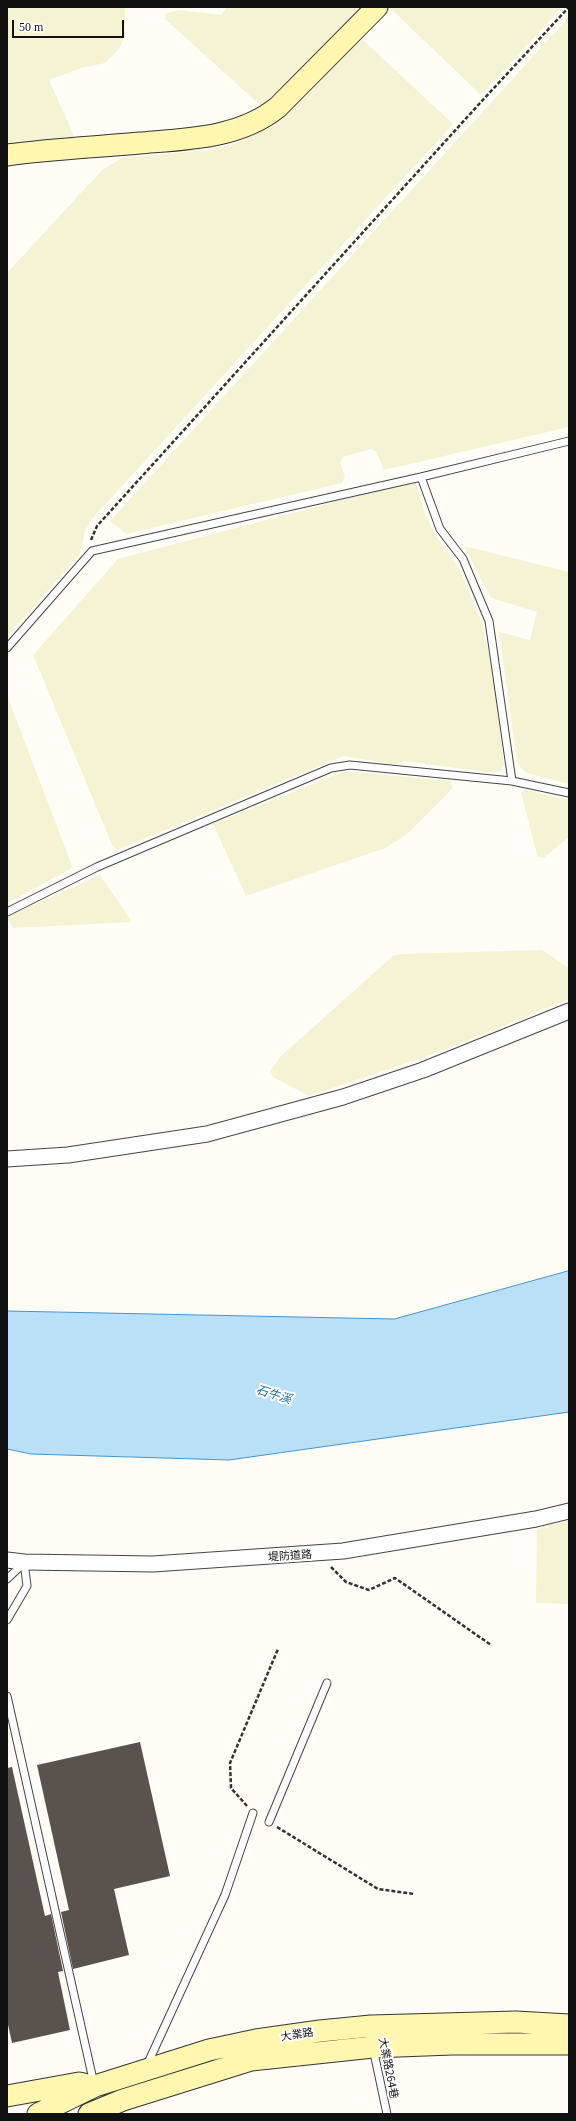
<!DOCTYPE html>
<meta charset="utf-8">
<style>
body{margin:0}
#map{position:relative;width:576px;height:2121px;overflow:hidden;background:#fffdf5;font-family:Georgia,serif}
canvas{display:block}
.frame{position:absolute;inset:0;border:8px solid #111;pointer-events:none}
.scale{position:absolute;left:12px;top:20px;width:112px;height:18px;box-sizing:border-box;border:2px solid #111;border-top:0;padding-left:5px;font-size:12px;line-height:14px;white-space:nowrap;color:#111;-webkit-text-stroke:3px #fff;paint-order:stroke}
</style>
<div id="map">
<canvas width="576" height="2121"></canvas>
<div class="frame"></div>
<div class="scale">50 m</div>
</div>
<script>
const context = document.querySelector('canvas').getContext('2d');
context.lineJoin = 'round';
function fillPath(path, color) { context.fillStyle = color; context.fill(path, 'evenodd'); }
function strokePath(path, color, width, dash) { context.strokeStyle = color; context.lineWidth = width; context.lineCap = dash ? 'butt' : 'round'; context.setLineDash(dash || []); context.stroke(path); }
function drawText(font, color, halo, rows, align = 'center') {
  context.font = font + ' Georgia,"Noto Sans TC",serif'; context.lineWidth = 4; context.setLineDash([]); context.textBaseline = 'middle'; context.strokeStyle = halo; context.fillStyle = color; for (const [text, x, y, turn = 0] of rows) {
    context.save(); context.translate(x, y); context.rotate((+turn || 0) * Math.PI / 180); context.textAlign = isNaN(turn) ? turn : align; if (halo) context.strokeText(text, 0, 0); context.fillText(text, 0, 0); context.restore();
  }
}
const farmland = new Path2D(`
 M7,7h118v29l-6,13 -14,14 -24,5 -32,12 26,58 -68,7z
 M227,7h138l-92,92 -12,7 -96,-87 1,-6 14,-3 41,5z
 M389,7h173l-81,88z
 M569,17v410l-185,43 -8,-19 -5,-2 -28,8 -3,6 5,14 -3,6 -216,51 -16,-13z
 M362,39l91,85 -362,396 -6,11 -5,23 -73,83v-364l95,-103 20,-12 86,-8 26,-6 22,-10 24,-13z
 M414,481l3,5 7,25 10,22 24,34 24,55 11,53 11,90 -3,5 -7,3 -91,-12 -7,4 -52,-9 -227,94 -4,-3 -80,-192 85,-96z
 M464,546l105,26v212l-42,-11 -6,-5 -4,-7 -18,-129 31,8 7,-28 -46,-14z
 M7,695l65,171 -2,3 -63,34z
 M345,771l106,10 1,8 -46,46 -21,13 -139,48 -33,-72z
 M524,790l45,10v37l-25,21 -6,-1 -2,-7 -15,-57z
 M100,875l32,47 -119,6 -6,-11z
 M542,950l27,18v31l-127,52 -133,45 -36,-19 -3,-6 11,-15 112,-100 9,-2z
 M569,1521v83l-33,-1 1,-74z`);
const water = new Path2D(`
 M569,1271v141l-340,48 -198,-6 -24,-5v-138l387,8z`);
const building = new Path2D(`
 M140,1742l30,134 -56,13 15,66 -56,14 -12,-57 8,-2 -32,-145z
 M12,1767l33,149 6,-2 12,57 -5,1 12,58 -58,13 -5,-23v-252z`);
const path = new Path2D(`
 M91,540l6,-14 383,-423 89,-96
 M331,1567l15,15 23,8 26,-12 96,67
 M247,1806l-16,-18 -1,-25 48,-114
 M277,1827l101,62 36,5`);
const lane = new Path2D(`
 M421,477l19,52 23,30 26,62 23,160
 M7,648l85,-97 329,-74 148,-36
 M7,912l90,-45 234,-99 19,-3 162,16 57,12
 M7,1579l17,-16
 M7,1620l20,-34 -3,-24
 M7,1696l87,388
 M269,1822l58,-139
 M373,2048l14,66
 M147,2065l78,-170 28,-82`);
const street = new Path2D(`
 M7,1159l61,-4 139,-21 136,-37 80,-27 146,-59
 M7,1560l17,2 129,2 190,-13 193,-32 33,-8`);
const secondary = new Path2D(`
 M7,155c44,-6 89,-8 133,-12 48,-4 100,-5 138,-36l99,-100
 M7,2096l72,-13 13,3
 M38,2114l57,-28 114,-36 47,-10 64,-9 51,-5 145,-4 53,3
 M89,2114l34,-14 128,-40 122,-13 79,-3h117`);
const streetNames = [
 ["堤防道路",290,1555,-4],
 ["大業路",297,2034,-9],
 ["大業路264巷",389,2068,79]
];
const waterNames = [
 ["石牛溪",274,1394,17]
];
fillPath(farmland, '#f6f3d4');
fillPath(water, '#b9e0f7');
strokePath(water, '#3f96cf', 1);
fillPath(building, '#5a524d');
strokePath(lane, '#444', 9);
strokePath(street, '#444', 17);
strokePath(secondary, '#333', 23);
strokePath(path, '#333', 2.5, [4, 2]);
strokePath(lane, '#fff', 7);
strokePath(street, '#fff', 15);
strokePath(secondary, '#fff6b0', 21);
drawText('11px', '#111', '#fff', streetNames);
drawText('italic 12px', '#1768a6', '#fff', waterNames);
</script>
